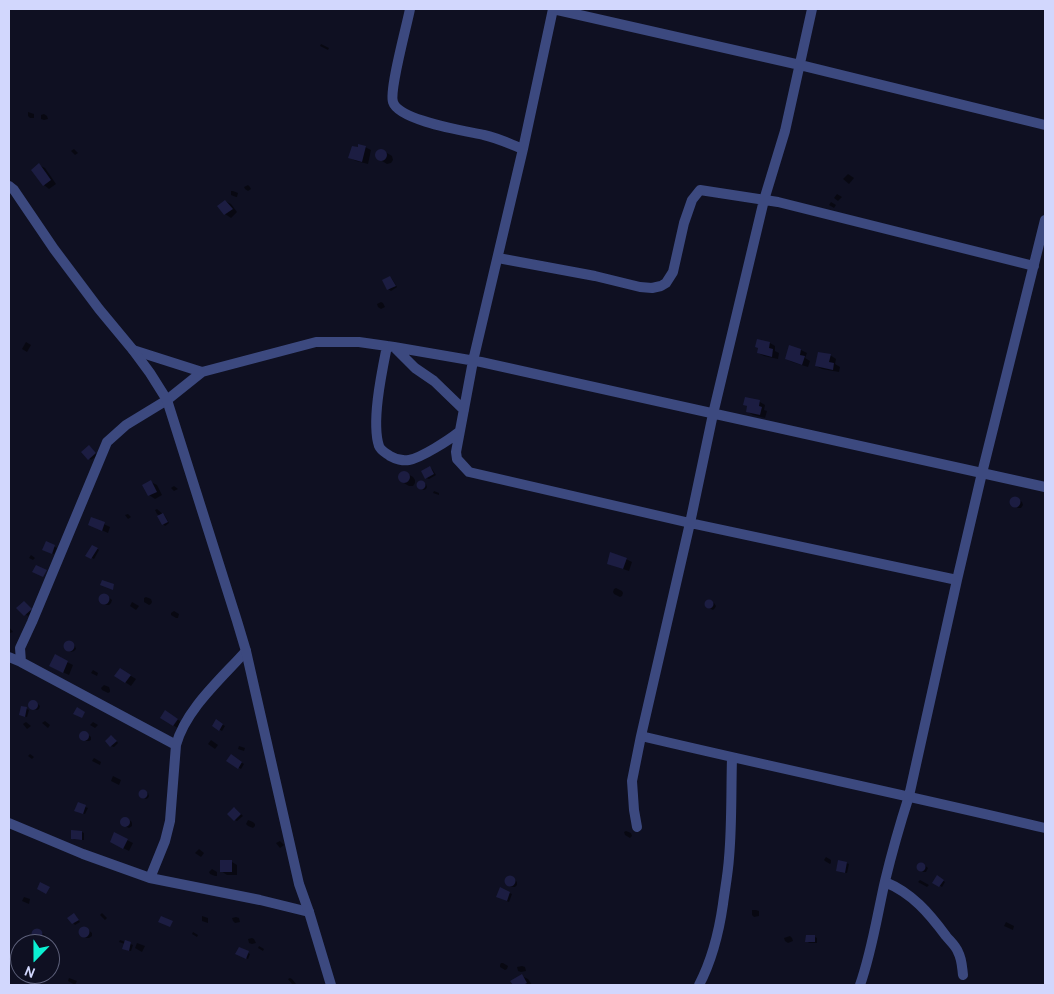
<!DOCTYPE html>
<style>
body{margin:0}
#map{position:relative;width:1054px;height:994px;overflow:hidden;background:#0f1022;font-family:Cabin,sans-serif}
canvas{display:block}
.frame{position:absolute;inset:0;border:10px solid #d2d7fd;pointer-events:none}
.north{position:absolute;left:10px;top:934px;width:50px;height:50px;box-sizing:border-box;background:#0f1022;border:1px solid #5d607a;border-radius:50%;rotate:202deg;font-size:14px;font-weight:700;line-height:20px;text-align:center;color:#d2d7fd}
.north::after{content:'';display:block;margin:auto;width:18px;height:22px;background:#0bf0d2;clip-path:polygon(50% 0,100% 100%,50% 72%,0 100%)}
</style>
<div id="map">
<canvas width="1054" height="994"></canvas>
<div class="frame"></div>
<div class="north">N</div>
</div>
<script>
const context = document.querySelector('canvas').getContext('2d');
context.lineJoin = 'round';
function fillPath(path, color) { context.fillStyle = color; context.fill(path, 'evenodd'); }
function strokePath(path, color, width, dash) { context.strokeStyle = color; context.lineWidth = width; context.lineCap = dash ? 'butt' : 'round'; context.setLineDash(dash || []); context.stroke(path); }
const shadow = new Path2D(`
 M321,44l8,4 -1,2 -8,-4z
 M28,112l6,2v4h-4l-2,-2z
 M44,114l3,2 1,3 -4,1 -3,-1v-4z
 M365,147l6,3 -3,14 -12,-3 -6,-3z
 M74,149l4,4 -3,2 -4,-4z
 M382,150l10,6 1,4 -2,3 -4,1 -10,-6 -1,-4 2,-3z
 M39,165l6,3 11,16 -7,5 -5,-4z
 M848,174l6,4 -5,6 -6,-5z
 M248,185l2,2 1,2 -3,2 -3,-2 -1,-2z
 M231,191h2l5,2 -1,4h-1l-5,-2z
 M837,194l5,3 -4,4 -4,-3z
 M225,201l6,3 6,8 -6,6 -6,-4 -6,-8z
 M831,202l5,3 -2,3 -5,-3z
 M390,277l2,2 5,8 -6,4 -3,-2z
 M381,302l2,1 2,4 -4,2 -3,-2 -1,-3z
 M26,342l5,3 -4,7 -5,-3z
 M770,343l5,3v5l4,2 -1,6 -14,-3 -6,-3z
 M790,347l11,3 6,3 -2,5 5,3 -2,6 -16,-5 -6,-3z
 M830,355l6,4 -1,5 5,3 -1,5 -17,-3 -6,-3z
 M760,402l5,3 -1,5 3,1 -2,7 -12,-3 -5,-3 1,-5 -4,-2z
 M91,448l7,7 -7,5 -8,-8z
 M430,468l2,1 4,6 -7,4 -3,-1z
 M402,473h4l7,4 2,3v3l-2,3h-4l-7,-4 -2,-3v-4z
 M151,482l6,3 5,10 -7,4 -6,-4z
 M420,482l6,2 1,3 -1,2 -2,1 -6,-2 -1,-3 1,-2z
 M174,486l4,3 -4,2 -3,-3z
 M434,491l5,2v2l-6,-2z
 M1016,498l6,4 1,3 -2,3h-3l-6,-4 -1,-3 2,-2z
 M157,509l8,7 4,7 -4,3 -2,-2 -3,-8 -3,-2 -2,-4z
 M128,514l3,3 -3,2 -3,-4z
 M91,518l19,9 -2,6 -13,-6z
 M46,543l11,5 -3,6 -8,-3z
 M93,546l6,4 -5,9 -7,-4z
 M31,555l4,3 -2,2 -4,-2z
 M626,559l6,3 -3,9 -15,-5 -6,-3z
 M616,588l6,3 1,2 -1,3 -2,1 -6,-3 -1,-2 1,-3z
 M103,595l4,1 5,4 -1,3 -2,2h-3l-6,-5 1,-3z
 M146,597l5,2 1,3 -1,2 -2,1 -5,-3v-4z
 M708,601l6,2 2,3 -1,2 -2,2 -6,-3 -2,-2 1,-3z
 M132,602l7,4 -3,4 -6,-4z
 M26,604l7,7 -5,5 -10,-8z
 M174,611l5,3 -1,4h-2l-5,-3v-2z
 M9,627l4,5 -3,1h-1z
 M70,642l5,4 1,3 -2,2 -3,1 -5,-4 -1,-3 2,-2z
 M55,656l18,9 -4,10 -13,-6z
 M93,670l5,3 -1,3 -6,-3z
 M126,673l10,6 -5,7 -15,-10z
 M104,685l5,2 1,3v2l-2,1 -6,-3 -1,-2z
 M32,701l6,3 2,2 -1,3 -2,1 -6,-2 -2,-2 1,-3z
 M22,707l7,3 -2,7 -7,-2z
 M171,715l12,8 -4,6 -17,-11z
 M45,721l5,4 -2,3 -6,-5z
 M216,721l9,5 -3,5 -9,-5z
 M26,722l5,4 -4,3 -4,-5z
 M93,722l5,3 -3,3 -5,-3z
 M83,732l3,1 5,4v3l-2,1h-3l-5,-4v-3z
 M114,738l4,5 -4,4 -3,-1z
 M211,740l7,5 -3,4 -7,-5z
 M239,746l6,2 -1,3 -6,-2z
 M30,754l4,3 -2,2 -4,-3z
 M231,756l13,8 -3,5 -13,-8z
 M94,758l7,4 -1,3 -8,-4z
 M113,776l8,4 -2,5 -8,-4z
 M140,791h3l5,2 1,3 -1,2 -2,1 -6,-3 -1,-2z
 M85,807l3,1 -3,6 -7,-2z
 M235,808l8,8 -6,5 -2,-1z
 M125,818l6,3 1,2v3l-3,2 -6,-3 -1,-2v-3z
 M248,820l5,2 2,2v2l-2,2 -5,-2 -2,-2z
 M626,831l5,2 1,3 -2,2 -5,-3 -1,-3z
 M82,832l2,1v7h-10l-2,-2z
 M127,840l6,3 -4,8 -12,-6z
 M280,841l4,4 -4,3 -4,-5z
 M199,849l5,4 -3,4 -6,-4z
 M826,857l5,3v3l-1,1 -5,-3 -1,-1z
 M232,862l5,3v10h-10l-6,-4z
 M846,863l3,1 -2,9 -7,-1z
 M920,864h3l5,4 -2,4h-3l-5,-4v-2z
 M212,869l5,3v4h-2l-5,-2 -1,-2z
 M508,877h4l5,5v3l-2,2h-4l-5,-4v-3z
 M938,877l7,5 -3,5 -8,-5z
 M920,880l9,5 -2,2 -9,-5z
 M500,889l12,5 -3,8 -9,-4z
 M24,897l6,2 -1,5 -7,-3z
 M752,910h4l3,1v5l-5,1 -2,-2z
 M102,913l5,5 -2,2 -5,-5z
 M76,916l4,6 -5,3 -6,-7z
 M202,916l6,2v5l-6,-2z
 M236,917l3,1 1,4 -5,1 -2,-2 -1,-3z
 M1006,922l8,4 -1,4 -9,-4z
 M83,928h3l6,5v3l-3,2h-3l-6,-4v-3z
 M36,930l3,1 6,4 -1,3 -2,2h-3l-5,-4v-4z
 M193,932l5,3 -1,2 -5,-3z
 M790,936l2,2 1,3 -5,2 -3,-2 -1,-3z
 M815,937l2,1v5h-8l-2,-2z
 M252,938l2,1 2,4 -4,1 -3,-1 -1,-4z
 M24,939l2,1 4,4h-7l-2,-2z
 M120,940l13,5 -2,6 -5,-1 -1,-6 -6,-2z
 M137,943l8,3 -3,6 -7,-4z
 M259,946l5,3 -1,2 -5,-3z
 M239,949l11,5 -2,5 -11,-5z
 M50,950l5,5 -4,4 -1,-1z
 M501,963h2l5,3 -1,3 -2,1 -5,-3v-2z
 M522,966l3,1 1,4 -5,1 -3,-1 -1,-4z
 M522,976l6,3 4,6h-18l-2,-4z
 M69,978l8,3 -2,4 -7,-4z
 M290,978l2,1 4,5 -2,1 -2,-1 -4,-5z`);
const building = new Path2D(`
 M358,144l8,2 -4,16 -14,-4 4,-12 6,1z
 M375 155a6 6 0 1 1 12 0a6 6 0 1 1-12 0Z
 M39,163l12,17 -8,6 -12,-16z
 M225,200l8,9 -9,6 -7,-9z
 M390,276l6,10 -9,4 -5,-10z
 M757,339l13,3 -1,6 4,1 -1,8 -15,-4 1,-5 -3,-1z
 M789,345l12,4 -1,6 5,1 -3,9 -17,-6z
 M818,352l13,2 -2,8 5,1 -1,7 -18,-4z
 M745,397l15,3 -1,6 3,1 -2,8 -14,-3 1,-6 -4,-1z
 M89,445l7,8 -8,7 -7,-8z
 M430,466l4,8 -9,5 -4,-8z
 M398 477a6 6 0 1 1 12 0a6 6 0 1 1-12 0Z
 M151,480l6,12 -9,4 -6,-11z
 M416.5 485a4.5 4.5 0 1 1 9 0a4.5 4.5 0 1 1-9 0Z
 M1009.5 502a5.5 5.5 0 1 1 11 0a5.5 5.5 0 1 1-11 0Z
 M163,513l5,9 -6,3 -5,-9z
 M91,517l14,5 -3,9 -14,-6z
 M46,541l9,4 -3,9 -10,-4z
 M92,545l6,3 -7,11 -6,-3z
 M610,552l17,6 -4,11 -16,-5z
 M36,565l11,5 -4,7 -11,-5z
 M102,580l12,4 -1,6 -13,-5z
 M98.5 599a5.5 5.5 0 1 1 11 0a5.5 5.5 0 1 1-11 0Z
 M704.5 604a4.5 4.5 0 1 1 9 0a4.5 4.5 0 1 1-9 0Z
 M24,601l8,8 -8,7 -8,-8z
 M63.5 646a5.5 5.5 0 1 1 11 0a5.5 5.5 0 1 1-11 0Z
 M55,654l13,7 -5,12 -14,-7z
 M120,668l11,7 -6,8 -11,-7z
 M28 705a5 5 0 1 1 10 0a5 5 0 1 1-10 0Z
 M21,706l6,1 -2,10 -6,-2z
 M77,707l8,5 -3,6 -9,-4z
 M165,710l13,9 -5,7 -13,-8z
 M216,719l7,5 -4,7 -7,-5z
 M79 736a5 5 0 1 1 10 0a5 5 0 1 1-10 0Z
 M111,735l6,6 -7,6 -5,-6z
 M231,754l11,8 -4,7 -12,-8z
 M138.5 794a4.5 4.5 0 1 1 9 0a4.5 4.5 0 1 1-9 0Z
 M78,802l8,3 -3,9 -9,-3z
 M234,807l7,7 -7,7 -7,-7z
 M120 822a5 5 0 1 1 10 0a5 5 0 1 1-10 0Z
 M71,830l11,1v9l-11,-1z
 M114,832l14,7 -5,10 -13,-7z
 M220,860h12v12h-12z
 M838,860l9,2 -2,11 -9,-2z
 M916.5 867a4.5 4.5 0 1 1 9 0a4.5 4.5 0 1 1-9 0Z
 M937,875l7,5 -5,7 -7,-4z
 M504.5 881a5.5 5.5 0 1 1 11 0a5.5 5.5 0 1 1-11 0Z
 M40,882l10,5 -4,7 -9,-5z
 M500,887l10,5 -3,9 -11,-4z
 M74,913l5,7 -7,4 -5,-6z
 M161,916l12,5 -3,6 -12,-5z
 M78.5 932a5.5 5.5 0 1 1 11 0a5.5 5.5 0 1 1-11 0Z
 M31.5 934a5.5 5.5 0 1 1 11 0a5.5 5.5 0 1 1-11 0Z
 M806,935h9v7h-10z
 M125,940l6,2 -2,9 -7,-2z
 M239,947l10,4 -3,8 -11,-5z
 M522,974l5,9 -4,2h-10l-3,-4z`);
const minor = new Path2D(`
 M410,9c-3,16 -21,81 -17,93 6,19 73,29 91,33 14,3 26,9 39,14
 M553,9l-30,140 -50,212 -17,91 1,7 12,13 221,51 267,57
 M553,9l247,56 245,60
 M812,9l-27,122 -21,69 -51,214 -23,109 -49,213c135,32 270,60 404,92
 M498,258l97,18 45,11 12,1 9,-2 5,-3 7,-11 11,-49 8,-23 8,-10 78,12 256,64
 M387,346c-5,25 -16,76 -8,100 2,5 7,7 11,10 5,3 13,5 19,4 12,-2 40,-20 50,-28
 M394,347l21,21 19,13 30,29
 M133,350l69,22
 M9,657l12,5 155,83
 M21,662l-1,-14 12,-26 75,-180 19,-17 41,-25 35,-28 114,-30h43l35,5 87,15 564,125
 M9,823l74,31 67,24 110,22 49,12
 M637,827l-3,-17 -2,-29 9,-45
 M150,878l15,-37 5,-20 6,-76c10,-36 45,-66 70,-94
 M885,882c27,11 44,31 61,54 4,5 10,10 12,16 4,7 4,15 5,23
 M699,985c13,-25 20,-53 24,-81 2,-15 5,-31 6,-46 3,-33 2,-67 3,-100
 M860,985c12,-34 17,-69 25,-104 7,-29 15,-57 24,-85l48,-216 25,-107 63,-253`);
const tertiary = new Path2D(`
 M9,186l5,4 40,59 45,60 34,41 17,23 17,27 70,221 9,30 53,233 10,28 22,73`);
fillPath(shadow, '#0007');
fillPath(building, '#1c1d42');
strokePath(minor, '#3c497f', 10);
strokePath(tertiary, '#3c497f', 10);
</script>
